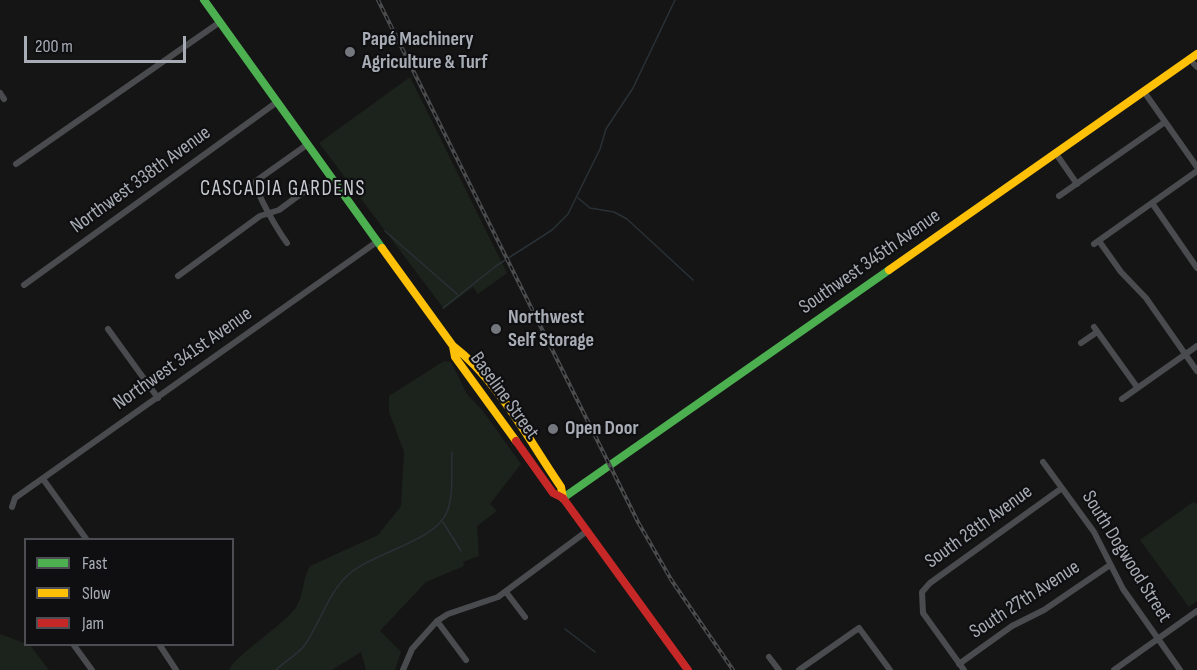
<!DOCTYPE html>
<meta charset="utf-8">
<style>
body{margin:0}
#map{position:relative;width:1197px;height:670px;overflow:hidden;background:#151515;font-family:"Sofia Sans Condensed",sans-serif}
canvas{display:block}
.legend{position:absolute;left:24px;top:538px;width:210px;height:108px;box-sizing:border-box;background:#0f0f11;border:2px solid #4c4e53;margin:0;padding:8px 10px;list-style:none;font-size:18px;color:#a7acb5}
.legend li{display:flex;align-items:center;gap:12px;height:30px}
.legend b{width:30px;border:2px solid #4c4e53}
.scale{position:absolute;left:24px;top:36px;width:162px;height:27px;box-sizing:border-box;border:3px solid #a7acb5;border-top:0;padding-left:8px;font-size:18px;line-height:21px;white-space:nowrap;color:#a7acb5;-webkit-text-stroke:4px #0f0f11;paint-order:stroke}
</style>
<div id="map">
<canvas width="1197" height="670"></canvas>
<ul class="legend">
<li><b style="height:8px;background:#4caf50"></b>Fast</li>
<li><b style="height:8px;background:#ffc107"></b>Slow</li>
<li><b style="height:8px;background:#c62828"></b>Jam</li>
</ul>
<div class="scale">200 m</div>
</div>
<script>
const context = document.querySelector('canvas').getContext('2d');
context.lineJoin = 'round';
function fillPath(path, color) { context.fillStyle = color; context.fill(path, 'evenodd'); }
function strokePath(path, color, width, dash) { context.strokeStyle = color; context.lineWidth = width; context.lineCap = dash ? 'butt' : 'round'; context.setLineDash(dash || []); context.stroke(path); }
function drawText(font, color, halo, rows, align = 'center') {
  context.font = font + ' "Sofia Sans Condensed",sans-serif'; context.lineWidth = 4.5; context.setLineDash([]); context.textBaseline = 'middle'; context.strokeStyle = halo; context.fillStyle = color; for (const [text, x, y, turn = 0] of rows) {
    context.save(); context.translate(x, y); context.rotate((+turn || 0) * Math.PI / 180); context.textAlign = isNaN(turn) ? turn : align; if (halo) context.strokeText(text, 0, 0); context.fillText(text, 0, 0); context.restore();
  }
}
const green = new Path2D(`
 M410,77l97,196 -29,21 -5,-7 -29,22 -125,-166z
 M444,361l7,1 16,32 16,17 38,53 -31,40 7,7 -20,15 2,30 -16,6 1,4 -38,16 -46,49 21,21 -6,18h-29l-5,-18 -29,18h-103c6,-14 51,-43 65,-60 10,-12 8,-31 16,-44l68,-31 23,-29 3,-54 -15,-40v-16z
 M1193,502l4,2v97l-8,6 -49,-67z
 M0,634l30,11 19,25h-49z`);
const stream = new Path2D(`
 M578,198l12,10 24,4 13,7 66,61
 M385,231l72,63
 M443,308l53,-42 56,-36 16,-16 32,-65 6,-20 27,-41 42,-88
 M443,522l18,29
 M565,629l30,23
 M276,670c9,-9 21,-15 28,-24 16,-22 23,-52 44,-71 25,-23 87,-33 99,-63 7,-17 4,-42 5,-60`);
const street = new Path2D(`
 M1194,64l3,3
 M0,93l4,6
 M1147,96l50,71
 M1059,158l18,26
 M16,164l204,-142
 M1059,196l106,-74
 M1152,203l45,65
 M1099,241l22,31 25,26 51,73
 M287,243c-8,-11 -32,-50 -31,-62l52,-37
 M1094,244l103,-73
 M178,276l82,-60 19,-6 38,-28
 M24,285l253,-183
 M1094,327l43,60
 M108,329l50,69
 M1081,343l16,-11
 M1122,399l75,-53
 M1043,462l51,70 29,57 57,81
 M43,479l44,61
 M12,507l3,-9 363,-257
 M506,592l19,25
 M437,621l29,39
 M73,644l19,26
 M159,644l17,26
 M769,657l10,13
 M959,664l53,-38 32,-16 66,-45
 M403,670l9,-21 25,-28 11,-7 50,-17 89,-66
 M799,670l60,-42 31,42
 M964,670l-41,-57 -1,-21 8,-9 132,-95
 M1114,670l83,-59`);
const fast = new Path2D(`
 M204,0l178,248
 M563,498l326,-228`);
const slow = new Path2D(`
 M382,248l71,98 2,11 61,84
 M889,270l308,-216
 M453,346c44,33 77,96 108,141l2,11`);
const jam = new Path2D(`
 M516,441l37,52 10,5 125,172`);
const rail = new Path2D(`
 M378,0l260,522 34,59 61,89`);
const markers = [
 [350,52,6,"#74777d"],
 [496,329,6,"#74777d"],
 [553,429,6,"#74777d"]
];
const poiNames = [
 ["Papé Machinery",362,40],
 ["Agriculture & Turf",362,63],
 ["Northwest",508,318],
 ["Self Storage",508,341],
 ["Open Door",565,429]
];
const streetNames = [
 ["Northwest 338th Avenue",141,180,-36],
 ["Southwest 345th Avenue",870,262,-35],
 ["Northwest 341st Avenue",183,359,-35],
 ["Baseline Street",504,396,54],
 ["South 28th Avenue",979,527,-36],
 ["South Dogwood Street",1126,557,58],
 ["South 27th Avenue",1025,600,-33]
];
const neighbourhoodNames = [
 ["CASCADIA GARDENS",283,190]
];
fillPath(green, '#1c221c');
strokePath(stream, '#293136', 1.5);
strokePath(street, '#4a4b4e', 6);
strokePath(fast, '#4caf50', 8);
strokePath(slow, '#ffc107', 8);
strokePath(jam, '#c62828', 8);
strokePath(rail, '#4a4b4c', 4);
strokePath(rail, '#0f0f11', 1.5, [4.5]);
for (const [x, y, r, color] of markers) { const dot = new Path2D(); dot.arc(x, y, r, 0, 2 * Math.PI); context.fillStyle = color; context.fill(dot); strokePath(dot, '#0f0f11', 2); }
drawText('bold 20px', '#a7acb5', '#0f0f11', poiNames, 'left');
drawText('20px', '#a7acb5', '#0f0f11', streetNames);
context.letterSpacing = '1.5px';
drawText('21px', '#c8cbd2', '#0f0f11', neighbourhoodNames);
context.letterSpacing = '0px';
</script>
